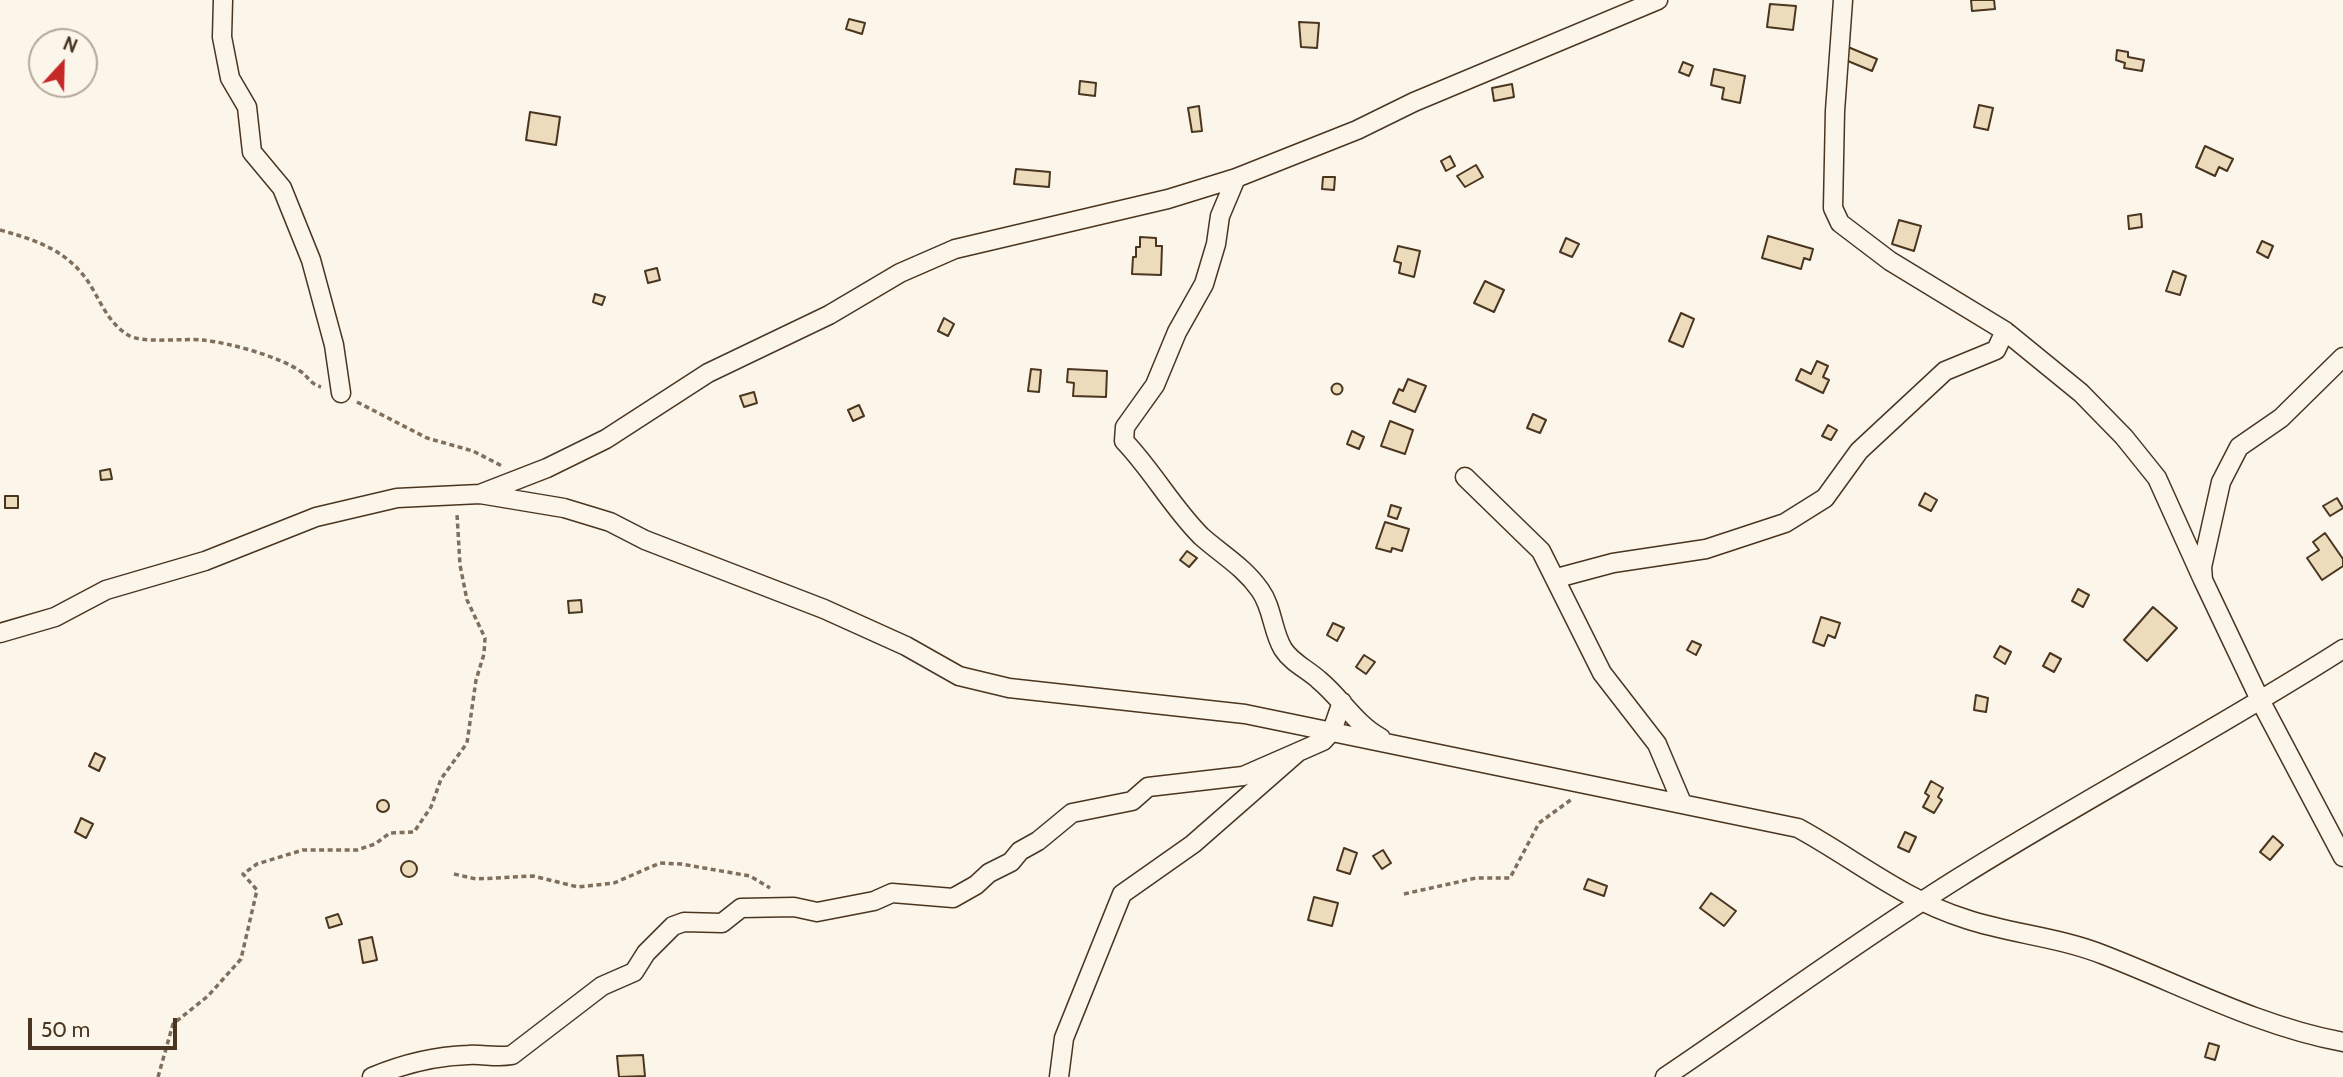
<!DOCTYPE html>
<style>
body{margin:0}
#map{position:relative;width:2343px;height:1077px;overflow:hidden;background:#fbf6e9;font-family:Cabin,sans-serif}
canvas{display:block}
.north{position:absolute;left:28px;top:28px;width:70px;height:70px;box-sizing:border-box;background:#fbf6e9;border:2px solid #b4a999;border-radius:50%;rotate:22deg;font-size:19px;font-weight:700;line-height:28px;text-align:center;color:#4a3520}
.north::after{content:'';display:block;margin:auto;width:24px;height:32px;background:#c62828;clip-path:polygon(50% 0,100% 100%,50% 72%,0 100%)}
.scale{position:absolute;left:28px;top:1018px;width:149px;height:32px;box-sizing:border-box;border:4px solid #4a3520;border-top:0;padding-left:9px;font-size:21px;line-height:24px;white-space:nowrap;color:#4a3520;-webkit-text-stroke:5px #fbf6e9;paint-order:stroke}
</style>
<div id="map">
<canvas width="2343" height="1077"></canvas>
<div class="north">N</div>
<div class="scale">50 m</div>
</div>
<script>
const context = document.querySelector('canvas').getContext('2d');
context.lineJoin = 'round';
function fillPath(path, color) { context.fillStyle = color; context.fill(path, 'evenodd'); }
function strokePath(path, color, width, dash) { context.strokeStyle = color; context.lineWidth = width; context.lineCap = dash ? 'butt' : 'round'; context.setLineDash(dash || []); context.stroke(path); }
const building = new Path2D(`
 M1971,0h23l1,9 -23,2z
 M1770,4l26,2 -3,24 -26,-3z
 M849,19l16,4 -3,11 -16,-5z
 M1299,22l20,1 -2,25 -16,-1z
 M1848,47l29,12 -5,12 -29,-12z
 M2117,50l11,2v5l16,3 -2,11 -18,-3 1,-5 -9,-3z
 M1683,62l10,4 -4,10 -10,-4z
 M1714,69l31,7 -5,27 -18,-4 2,-11 -13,-3z
 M1080,81l16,2 -1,13 -16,-2z
 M1512,84l2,13 -20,4 -2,-13z
 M1979,105l14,3 -5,22 -14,-3z
 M1199,106l3,25 -10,1 -4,-24z
 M530,112l30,5 -4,28 -30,-5z
 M2205,146l28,13 -6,12 -8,-4 -4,9 -19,-9z
 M1450,156l5,10 -9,5 -5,-10z
 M1476,165l7,12 -18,10 -8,-11z
 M1016,169l34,3 -1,15 -35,-3z
 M1323,177h12l-1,13 -12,-1z
 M2141,214l1,13 -13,2 -1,-13z
 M1899,220l22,6 -7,25 -22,-7z
 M1768,236l45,13 -3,11 -6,-2 -3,11 -39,-11z
 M1140,237l16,1v8h6l-1,29 -29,-1 1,-17h3v-10h4z
 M1566,238l13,6 -7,13 -12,-5z
 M2262,241l11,5 -5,12 -11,-6z
 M1398,246l22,5 -6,26 -15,-4 2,-10 -7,-2z
 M657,268l3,12 -12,3 -3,-12z
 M2173,271l13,5 -6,19 -14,-4z
 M1485,281l19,9 -10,22 -20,-9z
 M595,294l10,3 -3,8 -9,-3z
 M1681,313l13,6 -11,28 -14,-6z
 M944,318l10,6 -6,12 -10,-5z
 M1817,361l11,5 -5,11 6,3 -6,13 -27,-13 5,-11 10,5z
 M1031,369l10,1 -2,22 -11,-1z
 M1068,369l39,2 -1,26 -33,-1 1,-13 -7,-1z
 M1408,379l18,7 -11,26 -22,-9 6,-14 4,2z
 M1331.5 389a5.5 5.5 0 1 1 11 0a5.5 5.5 0 1 1-11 0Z
 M754,392l3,11 -13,4 -4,-11z
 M859,405l5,11 -11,5 -5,-11z
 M1533,414l13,6 -6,13 -13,-5z
 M1390,421l23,9 -8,24 -24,-8z
 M1828,425l9,5 -6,10 -9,-4z
 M1352,431l12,6 -5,12 -12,-5z
 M110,469l2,10 -11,1 -1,-9z
 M1925,493l12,7 -6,11 -12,-6z
 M5,496h13v12h-13z
 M2337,498l6,10 -13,8 -7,-10z
 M1391,505l10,3 -4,11 -9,-3z
 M1385,522l24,7 -7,22 -10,-3 -1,4 -15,-4z
 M2325,533l18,26v7l-21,14 -15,-22 12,-8 -6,-8z
 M1187,551l10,7 -8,9 -9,-7z
 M2078,589l11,6 -6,12 -11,-6z
 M581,600l1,12 -13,1 -1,-12z
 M2153,607l24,21 -30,33 -23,-21z
 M1821,617l19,6 -5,15 -7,-3 -4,11 -11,-4z
 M1333,623l11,5 -7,13 -10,-6z
 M1692,641l9,4 -5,10 -9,-5z
 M2000,646l11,6 -6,12 -11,-7z
 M2050,653l11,6 -7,13 -11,-6z
 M1364,655l11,7 -9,12 -10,-7z
 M1976,695l12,3 -2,14 -12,-2z
 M95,753l10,5 -6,13 -10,-5z
 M1931,781l12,7 -5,9 4,3 -8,13 -11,-6 6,-11 -4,-3z
 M377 806a6 6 0 1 1 12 0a6 6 0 1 1-12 0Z
 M81,818l12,6 -7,14 -11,-6z
 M1905,832l11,5 -7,15 -11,-5z
 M2273,836l10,9 -13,15 -10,-8z
 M1344,848l13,5 -7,21 -13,-4z
 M1383,850l8,13 -9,6 -9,-13z
 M401 869a8 8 0 1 1 16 0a8 8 0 1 1-16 0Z
 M1588,879l19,7 -3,10 -20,-7z
 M1711,893l25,18 -12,15 -24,-18z
 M1314,897l24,6 -6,23 -24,-6z
 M338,914l4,10 -13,4 -3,-10z
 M372,937l5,23 -14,3 -4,-23z
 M2209,1043l10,3 -4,14 -10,-3z
 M643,1055l2,21 -26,1 -2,-21z`);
const path = new Path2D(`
 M0,230c32,9 62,18 84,46 15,19 21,45 44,59 14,9 56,3 75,5 27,3 75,16 97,31 9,6 9,12 21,16
 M357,402l70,36 46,13 29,15
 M454,874l22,5 57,-3 45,11 36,-4 46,-20 21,1 69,12 20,12
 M1404,894l72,-16h34l29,-55 33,-24
 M158,1077l15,-53 35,-28 33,-37 16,-69 -14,-16 14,-10 46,-14h54l18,-6 15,-11 24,-1 17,-25 10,-28 26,-36 9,-63 8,-26 1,-16 -18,-38 -7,-35 -3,-51`);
const minor = new Path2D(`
 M223,0l-1,37 8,41 17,29 5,45 30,36 29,72 23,85 7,48
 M1843,0l-8,111 -2,97 7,15 50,38 115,70 76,62 43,44 33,41 46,102
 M1236,178l-16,38 -4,28 -12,40 -27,48 -22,53 -30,42 -1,14c28,29 48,66 77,95 20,18 43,31 59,54 13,18 12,41 23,59 9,14 24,20 36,31 22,18 37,45 62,58
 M2343,357l-62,61 -42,29 -18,35 -19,85 1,13 58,122 82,155
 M1465,477l76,74 61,122 55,71 25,59
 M480,494l67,-26 59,-29 102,-66 121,-58 71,-42 55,-24 213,-50 68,-21 121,-48 57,-28 244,-102
 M1557,578l56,-15 93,-14 79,-26 40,-25 34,-47 86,-80 51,-21 9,-19
 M0,633l55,-16 51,-27 99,-29 111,-44 81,-19 83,-4 84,14 46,14 35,18 179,69 82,37 53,30 50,12 236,26 553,114c57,31 104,71 168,91 45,15 93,18 138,36 80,31 154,71 239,87
 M372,1077c31,-13 63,-21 96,-22 16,-1 28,3 44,0l90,-69 32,-14 12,-19 27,-27 11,-4 38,1 19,-15 53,-1 23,5 57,-11 18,-8 61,5 23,-13 13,-12 22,-11 9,-11 18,-10 34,-28 60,-12 16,-14 95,-11 55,-24
 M1059,1077l5,-39 58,-144 71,-50 105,-92 25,-11 9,-10 10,-29
 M1665,1077c98,-66 194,-137 295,-200 126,-79 258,-148 383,-228`);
fillPath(building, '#ecdcbc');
strokePath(building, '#4a3520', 2);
strokePath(minor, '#4a3520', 21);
strokePath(path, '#7f6f5c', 3.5, [5, 3.5]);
strokePath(minor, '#fbf6e9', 18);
</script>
